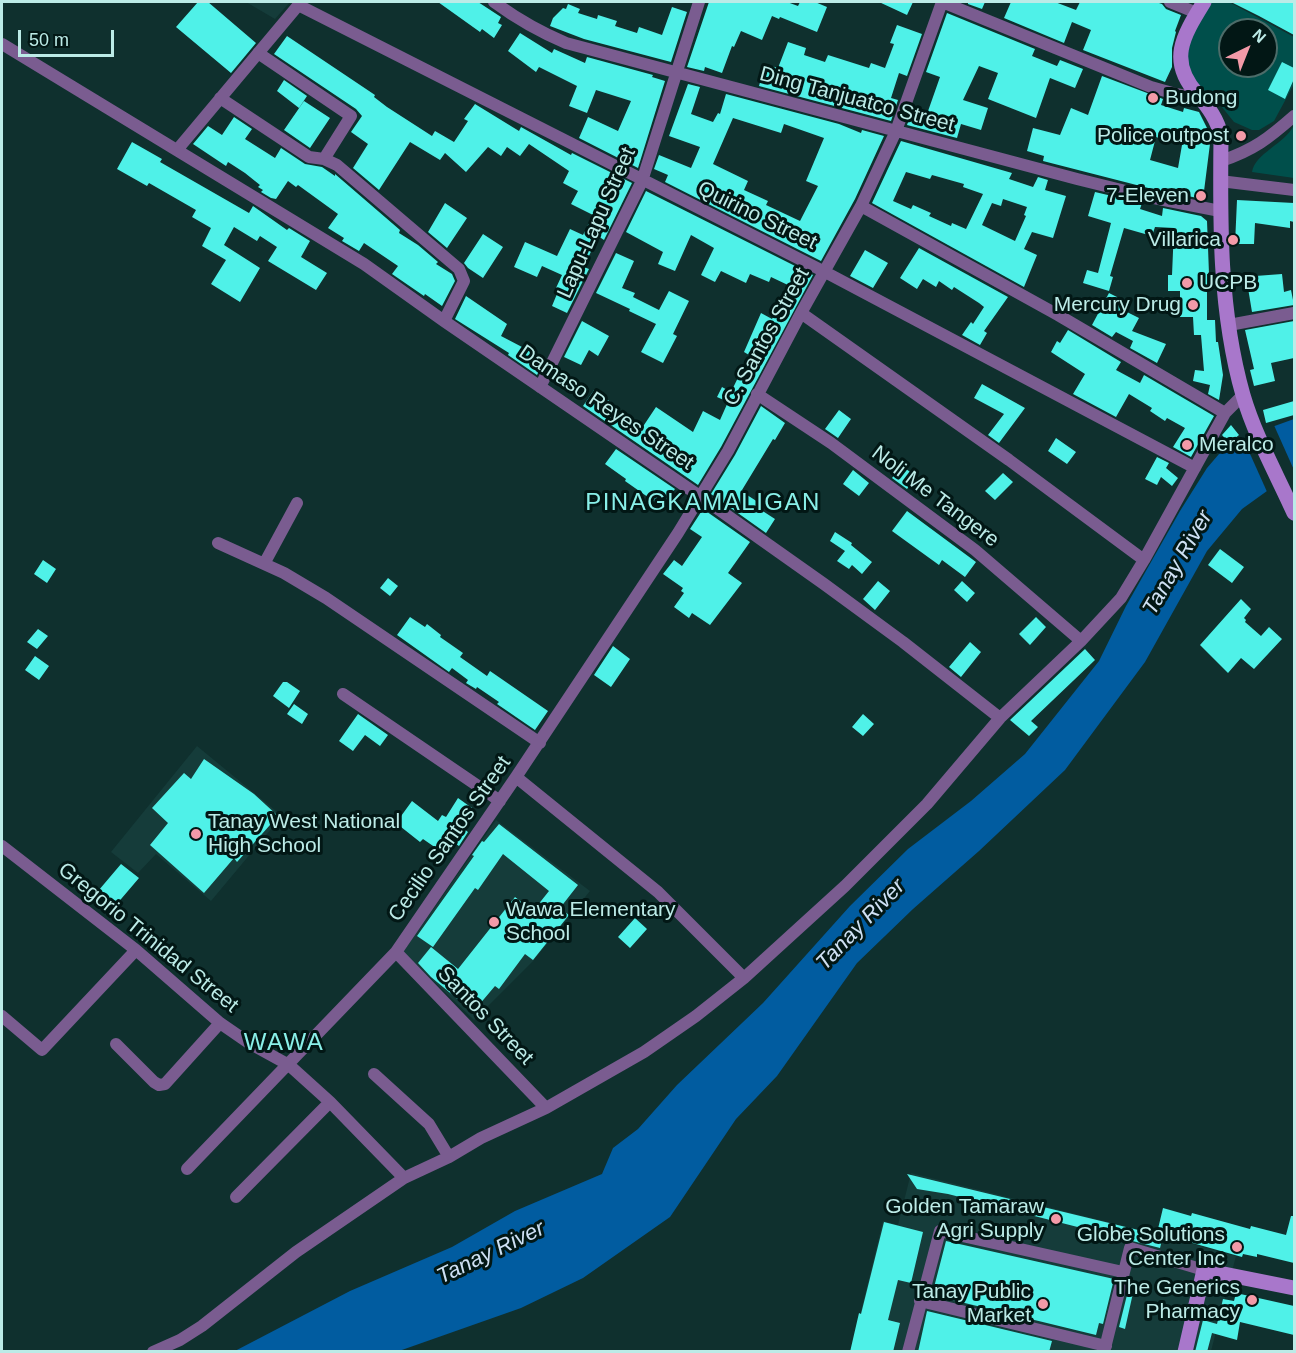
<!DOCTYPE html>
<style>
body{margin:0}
#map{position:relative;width:1296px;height:1353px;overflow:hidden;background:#0f302e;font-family:Helvetica,sans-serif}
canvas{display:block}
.frame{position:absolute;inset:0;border:3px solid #bcebe7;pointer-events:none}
.north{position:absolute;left:1218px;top:18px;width:60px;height:60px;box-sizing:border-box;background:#021715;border:2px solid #4c6c69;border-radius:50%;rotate:43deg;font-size:16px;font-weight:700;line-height:24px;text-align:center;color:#bcebe7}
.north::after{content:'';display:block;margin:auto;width:21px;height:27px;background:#f39aa8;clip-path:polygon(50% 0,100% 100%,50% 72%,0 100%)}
.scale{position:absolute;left:18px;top:30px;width:96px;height:27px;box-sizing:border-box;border:3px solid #bcebe7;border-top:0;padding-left:8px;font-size:18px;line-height:21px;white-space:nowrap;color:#bcebe7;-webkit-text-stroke:4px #021715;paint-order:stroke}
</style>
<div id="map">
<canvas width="1296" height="1353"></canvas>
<div class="frame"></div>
<div class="north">N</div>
<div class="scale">50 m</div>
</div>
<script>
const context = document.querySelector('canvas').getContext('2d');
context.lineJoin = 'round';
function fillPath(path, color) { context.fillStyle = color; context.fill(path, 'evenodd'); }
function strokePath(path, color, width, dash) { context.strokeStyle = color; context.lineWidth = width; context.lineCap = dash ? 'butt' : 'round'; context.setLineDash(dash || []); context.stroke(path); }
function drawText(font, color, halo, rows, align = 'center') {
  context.font = font + ' Helvetica,sans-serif'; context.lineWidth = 6; context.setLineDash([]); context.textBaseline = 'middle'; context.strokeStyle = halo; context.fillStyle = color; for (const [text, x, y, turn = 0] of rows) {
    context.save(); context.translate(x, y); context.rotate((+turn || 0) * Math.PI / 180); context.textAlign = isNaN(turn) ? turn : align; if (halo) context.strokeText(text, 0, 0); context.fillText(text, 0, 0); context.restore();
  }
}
const built = new Path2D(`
 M246,2h44l-15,17z
 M197,746l85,70 -71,85 -55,-47 -18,19 -27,-21z
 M496,820l94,71 -57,70 -59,59 -71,-68z
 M911,1173l253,63 72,20 -25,95 -360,1 32,-131 15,4z`);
const green = new Path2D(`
 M1207,2h22l65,35v47l-20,37 -15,9h-7l-18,-8 -17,-21 -28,-23 -4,-31zM1230,30h36v36h-36z
 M1294,125v53l-42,-6c3,-19 33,-28 42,-47z`);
const water = new Path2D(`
 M1294,419v55l-27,17 -25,18 -35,42 -62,111 -80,108 -86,81 -66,58 -56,54 -80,113 -41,43 -66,98 -87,61 -62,30 -122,43 -166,1 117,-61 102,-44 63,-36 87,-37 11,-26 25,-19 39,-44 86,-82 87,-97 58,-57 63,-48 54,-47 74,-93 27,-55 54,-95 27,-43 12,-14 14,-13z`);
const pier = new Path2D(`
 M1273,423l21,47v8l-26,16 -26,-58z`);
const building = new Path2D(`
 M198,2h10l48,41 -25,30 -55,-46z
 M438,2h40l23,15 -3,6 4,2 -8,13 -12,-9 -2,3z
 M709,2h78l11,4 2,-4h15l12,5 -10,25 -37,-15 -1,2 -7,-3 -10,24 -21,-9 -7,16 -2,-1 -10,27 -17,-6 -1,4 -17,-4z
 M879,2h34l-6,13z
 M968,2h17l-3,7 -14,-5z
 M1011,2h44l21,8 4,-8h76l6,2 4,5 15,6 -6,16 1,1 -4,16v19l-7,15 -82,-32 8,-20 -19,-8 -8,21 -60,-25z
 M1231,2h63v33l-35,-19z
 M568,4l12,5 -2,4 19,6 1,-4 19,6 -2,5 22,7 2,-6 23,8 10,-28 15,5 -16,50 -87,-23 -34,-13 3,-8 10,-10 3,1z
 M947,13l88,36 -3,7 25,10 3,-6 23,9 -8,19 -25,-10 -14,40 -48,-19 10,-26 -19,-7 -16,34 25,8 -7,22 -20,-6 -4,14 -50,-13 5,-15 15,4 13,-37 -14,-5z
 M897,25l25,9 -15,42 -8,-3 -8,25 7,2 -7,21 -132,-35 6,-22 13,4 10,-26 18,6 -2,7 21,7 3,-7 41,13 2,-5 14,5 9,-24 -4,-1z
 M520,33l32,20 2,-4 31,14 2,-6 66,18 -1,2 13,4 -27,87 -59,-30 9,-21 30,14 13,-30 -35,-11 -9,23 -18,-7 8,-20 -38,-19 -3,5 -28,-21z
 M287,36l88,59 -1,2 13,10 45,29 3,-5 19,11 14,-21 -4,-2 11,-15 44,27 2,-4 50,28 1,-2 60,30 -28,57 -6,-4 -14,31 5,2 -22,44 -15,-7 7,-17 -3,-1 6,-13 -20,-9 -5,11 -23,-10 11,-25 32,14 13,-27 13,6 10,-20 -22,-11 7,-13 -15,-8 6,-12 -40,-27 -9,12 -13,-9 -6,9 -13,-9 -22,25 -21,-19 -5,7 -30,-18 -31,48 -26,-22 15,-24 -17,-12 11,-16 -6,-7 -82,-55z
 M1282,62l12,6v11l-9,20 -17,-9z
 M1102,76l61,23 -2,6 22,7 1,-4 15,4 12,24 -8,63 -47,-9 -113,-29 1,-5 -17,-5 6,-23 27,7 11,-27 17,7zM1156,137l26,8 -4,23 -28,-8z
 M284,80l23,16 -8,12 -22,-17z
 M688,84l12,3 -9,27 22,8 5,-9 2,1 6,-20 113,30 22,9 1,-3 22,6 -29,63 -34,62 -156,-79 3,-7 -14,-6 5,-14 32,13 9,-21 -31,-11zM733,118l48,15 3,-9 40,14 -18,43 12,5 -18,35 -34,-16 2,-4 -24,-11 4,-9 -35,-17z
 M304,101l26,17 -20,30 -26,-18z
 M234,117l18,12 -7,10 30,19 6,-10 24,16 17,3 13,9v-2l65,56 -1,3 19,12 20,17 -2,2 16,10 3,7 -13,25 -17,-12 -1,2 -32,-22 6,-8 -34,-23 -5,8 -17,-10 2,-3 -16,-10 10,-14 -40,-29 -2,2 -8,-6 -12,18 -5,-1 -10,-6 2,-2 -5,-3 2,-2 -15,-12 -17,-11 -2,4 -33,-22 15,-18 14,9z
 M901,141l111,32 -3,6 24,8 5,-10 10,3 -3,10 21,6 -13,42 -21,-6 -8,17 13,6 -13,32 -152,-84zM906,172l24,7 2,-4 32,9 -1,3 20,7 -17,35 -14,-6 -1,3 -22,-10 2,-3 -18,-8 -2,4 -18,-8zM1003,199l24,8 -3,8 2,1 -11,25 -33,-16 10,-22 9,3z
 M132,142l30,17 -2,3 89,51 4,-7 34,24 2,-2 21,13 -9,16 26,16 -11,17 -48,-29 9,-14 -17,-11 -3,5 -23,-14 -10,18 36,23 -20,34 -29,-18 15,-24 -24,-14 9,-18 -19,-11 4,-7 -47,-27 -2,3 -30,-17z
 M646,191l167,84 -92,172 -23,38 -115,-79 11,-16 25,18 -3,5 24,18 16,-24 37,25 10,-21 17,9 8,-18 -11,-5 5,-10 9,5 18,-37 -5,-3 17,-39 11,6 18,-33 -19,-9 -2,5 -19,-8 -4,9 -25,-12 -6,11 -14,-7 13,-27 -23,-13 -16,36 -17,-7 5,-12 -37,-20z
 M1095,192l47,11 -2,6 22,7 1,-8 38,8 6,5 2,53h-2v46h8l1,22h2l5,33 -4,25 -11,-6 2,-9 -17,-4 2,-11 9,1 -3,-36h-7l-1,-18h-13v-26h-12v-16h4l2,-47 -19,-1 -3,9 -28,-8 -14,48 3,1 -4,14 -26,-8 4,-13 11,3 13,-50 -23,-7z
 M1237,200l57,3v19l-4,-1v7l-35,-5 -1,21h-19z
 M445,203l22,15 -20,30 -19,-16z
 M483,234l20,13 -20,31 -15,-10 -4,-5z
 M919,248l89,49 -24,34 3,2 -7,12 -18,-10 9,-13 2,2 11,-17 -5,-4 -25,-16 -2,3 -13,-9 -3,6 -13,-8 -6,10 -17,-11z
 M865,250l23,13 -15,25 -23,-12z
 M616,253l18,8 -12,27 13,5 -2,4 26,13 10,-19 20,10 -16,33 4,2 -14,27 -22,-11 15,-28 -27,-13 1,-2 -34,-16z
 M1282,274l2,18 7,-2 3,15 -42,7 -4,-24 -5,1 -1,-12z
 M1109,293l20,10 -4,8 14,7 -7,13 34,13 -9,19 -27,-15 3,-7 -17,-9 -4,5 -20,-12z
 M466,296l41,28 -6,12 44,23 -8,16 -29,-20 1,-2 -54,-34z
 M582,321l27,15 -11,20 -9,-6 -8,15 -17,-8z
 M1294,321v37l-23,5 4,18 -21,5 -4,-16 4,-1 -9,-39z
 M1068,330l53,32 -5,8 24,13 4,-8 70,41 -23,41 -18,-10 12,-19 -18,-10 -2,3 -15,-10 2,-3 -23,-14 -13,23 -43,-23 12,-20 -34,-22 6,-11 3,2z
 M982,384l43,24 -26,35 -11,-8 16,-21 -30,-16z
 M1294,401v14l-28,8 -3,-13z
 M761,406l24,17 -10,17 -2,-1 -31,51 3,1 -1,2 17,11 -3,4 17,11 -9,14 -55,-39 24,-39z
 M839,410l12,9 -13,19 -13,-9z
 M1231,425l8,10 -10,8 -7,-8z
 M1056,438l20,14 -9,12 -19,-13z
 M616,449l59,40 -13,18 -37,-26 1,-2 -21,-15z
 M1157,457l12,6 -3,5 12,10 -6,8 -11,-9 -4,8 -12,-6z
 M902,466l15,11 -10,12 -15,-11z
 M853,470l16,13 -10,13 -16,-12z
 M1003,473l10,9 -18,18 -10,-9z
 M703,509l47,33 -22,31 14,10 -32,42 -18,-12 -3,5 -15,-11 10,-14 -3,-2 2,-3 -20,-14 11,-14 8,6 20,-29 -12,-8z
 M907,511l69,51 -11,15 -23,-17 -3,5 -47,-34z
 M835,532l17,11 -1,2 21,17 -10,12 -10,-9 -3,4 -12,-8 8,-10 -15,-10z
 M1220,549l24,18 -12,16 -24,-18z
 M43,560l13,9 -9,14 -13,-9z
 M388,578l10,8 -8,10 -10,-8z
 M878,581l12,10 -15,19 -12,-11z
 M962,581l13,12 -8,9 -13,-12z
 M1241,599l10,10 -7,9 2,2 -1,2 16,14 8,-9 13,12 -28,30 -13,-11 -13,15 -28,-28z
 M410,617l15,10 2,-3 14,11 -1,2 23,16 -3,4 27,19 3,-5 58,40 -13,19 -38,-26 2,-2 -22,-15 -1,2 -10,-6 2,-3 -16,-12 -3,4 -52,-37z
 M1036,617l10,10 -16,18 -11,-11z
 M38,629l10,7 -11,13 -10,-7z
 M970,642l11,10 -20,25 -12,-10z
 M613,646l17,13 -19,28 -17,-12z
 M1085,649l10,11 -64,61 7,6 -9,9 -19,-16z
 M35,656l14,10 -10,14 -14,-10z
 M283,682h4l13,9 -11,17 -16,-12z
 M294,704l14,10 -6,10 -15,-10z
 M358,714l30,21 -8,11 -15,-11 -12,16 -14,-10z
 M863,714l11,10 -11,12 -11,-9z
 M204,759l50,35 24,22 -41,46 -3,-4 -30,35 -54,-48 18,-22 -16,-15 32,-35 7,6z
 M458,798l14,10 -12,18 8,6 -9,14 -15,-10 -8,12 -13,-9 -3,3 -24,-19 16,-22 26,20 4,-6 4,2z
 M499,824l79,61 -18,23 9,7 -36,45 -8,-6 -26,35 -4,-3 -22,26 -42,-35 -13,-14 13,-16 27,22 57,-72 18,14 16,-20 -46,-37 -25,36 -3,-2 -42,59 -16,-11 57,-80 -2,-1 10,-14 2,1z
 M121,864l18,14 -29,34 -17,-15z
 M635,918l12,11 -17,19 -12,-11z
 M907,1174l256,62 -3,12 -212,-54 -31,-5z
 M1163,1208l28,8 1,-3 58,16 1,-3 35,9 5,-19h3v47l-37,-9v3l-14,-3 -1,3 -85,-24z
 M884,1222l39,10 -12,51 -13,-3 -10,40 12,3 -7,29h-43l9,-39 2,1z
 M946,1241l168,38 -11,45 -4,-1 -3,12 -164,-40z
 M1130,1283l5,1 -10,45 -6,-2z
 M1236,1293l58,13v29l-54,-13 -3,18 -25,-7 -5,19h-12l8,-32 14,4 6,-25 11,2z
 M927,1311l125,30 -3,11h-131z`);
const street = new Path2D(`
 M494,2c23,17 46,30 72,41l511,136 77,19 66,13
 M942,2l209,85 25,7 25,5
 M1170,2l27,11
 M298,5l527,267 370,196
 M2,44l362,220 80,57 257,176 123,87 79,58 97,76
 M258,53l93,63 -27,43
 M220,98l89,59 15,2 13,6 122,104 5,12 -20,40
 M177,150l124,-148
 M1221,161c33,-11 48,-23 73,-45
 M1220,181l74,9
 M861,206l197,109 167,98
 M801,313l208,147 135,100
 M1229,325l65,-12
 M540,387l102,-206 57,-179
 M757,394l74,49 144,107 106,91
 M218,543l66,30 42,25 214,145
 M264,564l33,-61
 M343,694l157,107
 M516,777l142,115 86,86
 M2,846l134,104 84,73 29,20 40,22 41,37 74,76
 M396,952l150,156
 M2,1016l40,34 94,-100
 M116,1044l38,38 5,3 6,-1 55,-61
 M374,1074l55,50 20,33
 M187,1169l209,-217 120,-175 162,-244 50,-82 73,-138 60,-107 35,-75 46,-129
 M236,1197l94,-95
 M920,1301l186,45
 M153,1352l27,-12 22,-14 94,-74 108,-74 45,-21 32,-19 65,-30 98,-56 52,-36 48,-38 101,-92 82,-82 73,-86 81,-77 40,-43 23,-38 81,-147 18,-18
 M908,1352l32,-121 183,41
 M1104,1352l26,-104 74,22`);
const secondary = new Path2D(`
 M1204,2c-21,34 -37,59 -6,93 10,12 20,25 23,41 -1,86 -2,175 22,259 12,41 34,80 51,118
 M1185,1352l19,-82 90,18`);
const markers = [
 [1153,98,6,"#f39aa8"],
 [1241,136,6,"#f39aa8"],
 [1201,196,6,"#f39aa8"],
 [1233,240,6,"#f39aa8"],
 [1187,283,6,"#f39aa8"],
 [1193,305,6,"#f39aa8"],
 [1187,445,6,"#f39aa8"],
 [196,834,6,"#f39aa8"],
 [494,922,6,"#f39aa8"],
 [1056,1219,6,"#f39aa8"],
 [1237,1247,6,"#f39aa8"],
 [1252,1300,6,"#f39aa8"],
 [1043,1304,6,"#f39aa8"]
];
const poiNames = [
 ["Budong",1165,98,"left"],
 ["Police outpost",1229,136],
 ["7-Eleven",1189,196],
 ["Villarica",1221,240],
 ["UCPB",1199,283,"left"],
 ["Mercury Drug",1181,305],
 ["Meralco",1199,445,"left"],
 ["Tanay West National",208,822,"left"],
 ["High School",208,846,"left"],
 ["Wawa Elementary",506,910,"left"],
 ["School",506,934,"left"],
 ["Golden Tamaraw",1044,1207],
 ["Agri Supply",1044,1231],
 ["Globe Solutions",1225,1235],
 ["Center Inc",1225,1259],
 ["The Generics",1240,1288],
 ["Pharmacy",1240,1312],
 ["Tanay Public",1031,1292],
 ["Market",1031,1316]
];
const streetNames = [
 ["Ding Tanjuatco Street",857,100,15],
 ["Quirino Street",757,216,26],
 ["Lapu-Lapu Street",597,223,-66],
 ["C. Santos Street",767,337,-61],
 ["Damaso Reyes Street",606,408,34],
 ["Noli Me Tangere",935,497,37],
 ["Cecilio Santos Street",450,839,-55],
 ["Gregorio Trinidad Street",148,938,39],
 ["Santos Street",485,1016,46]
];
const waterNames = [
 ["Tanay River",1178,563,-60],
 ["Tanay River",861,925,-46],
 ["Tanay River",491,1253,-26]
];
const quarterNames = [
 ["PINAGKAMALIGAN",703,503],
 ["WAWA",284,1043]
];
fillPath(built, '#153c3a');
fillPath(green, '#004f4b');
fillPath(water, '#015ca0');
fillPath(pier, '#0f302e');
fillPath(building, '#4ff1e8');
strokePath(street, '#7a5c90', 12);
strokePath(secondary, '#a877cb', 15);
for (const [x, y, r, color] of markers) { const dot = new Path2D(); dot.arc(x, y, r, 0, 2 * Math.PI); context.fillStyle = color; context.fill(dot); strokePath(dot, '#021715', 2); }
drawText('21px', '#bcebe7', '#021715', poiNames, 'right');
drawText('21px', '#bcebe7', '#021715', streetNames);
drawText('italic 22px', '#cfe1f4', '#021715', waterNames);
context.letterSpacing = '1.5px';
drawText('24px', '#89f0e9', '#021715', quarterNames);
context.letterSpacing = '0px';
</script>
